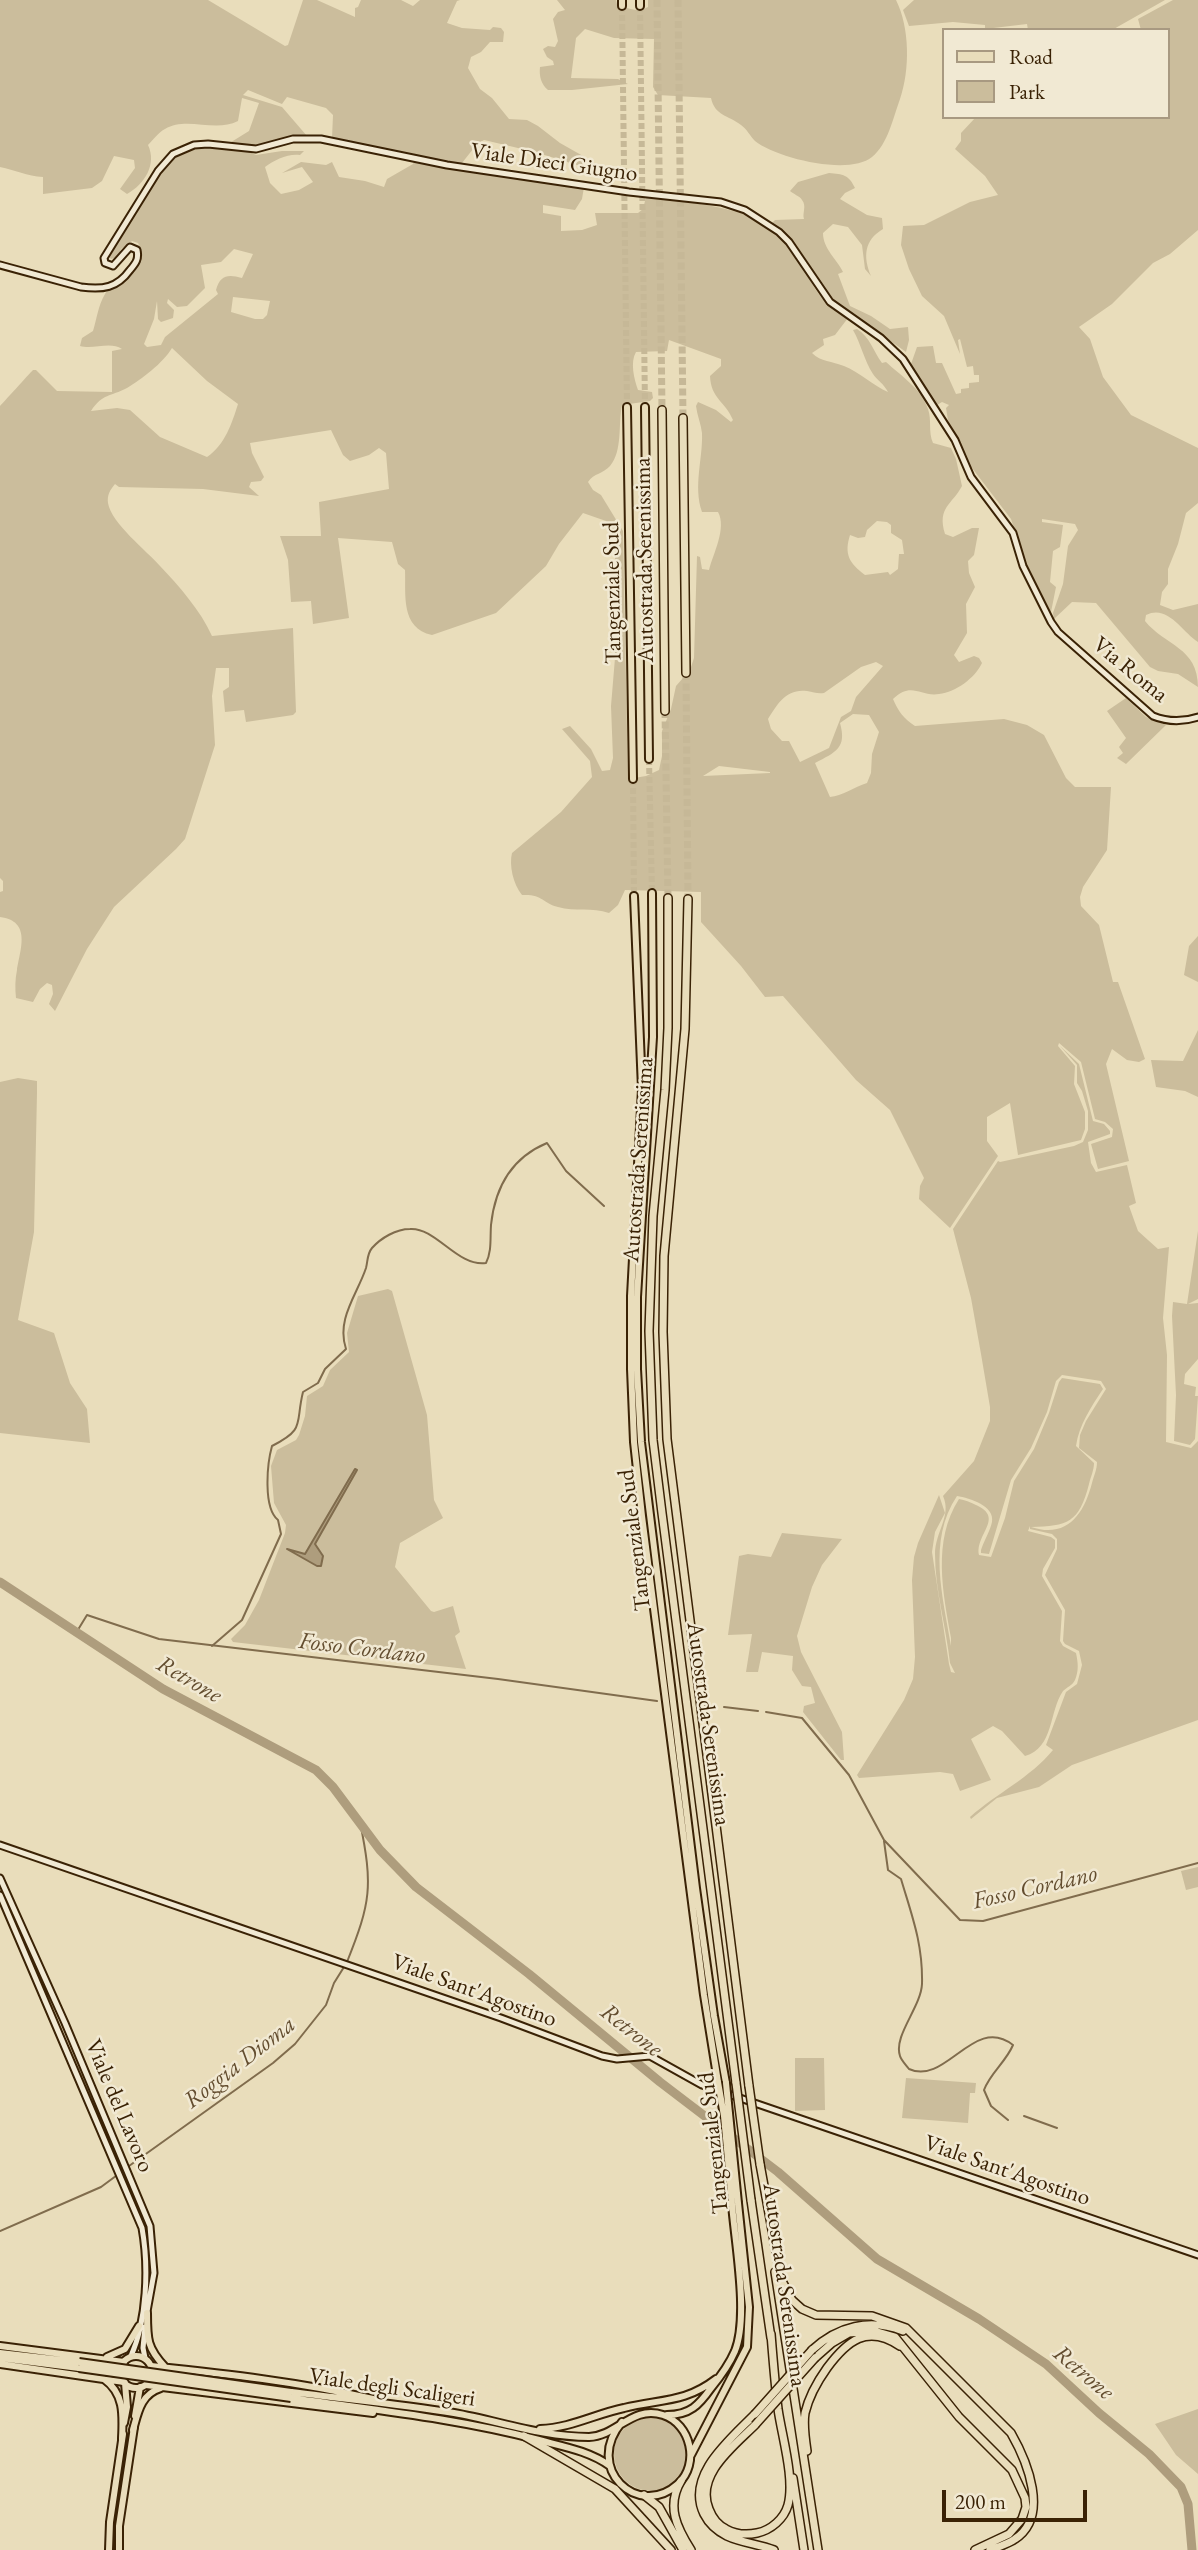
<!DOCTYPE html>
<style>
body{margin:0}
#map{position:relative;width:1198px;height:2550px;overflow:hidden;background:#e9ddbb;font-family:"EB Garamond",serif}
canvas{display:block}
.legend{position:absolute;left:942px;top:28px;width:228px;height:91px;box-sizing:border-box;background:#f1e9d3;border:2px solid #a89981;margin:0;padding:9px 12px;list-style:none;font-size:21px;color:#3a2205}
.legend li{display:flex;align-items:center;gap:14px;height:35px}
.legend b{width:35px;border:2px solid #a89981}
.scale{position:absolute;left:942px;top:2490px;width:145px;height:32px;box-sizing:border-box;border:4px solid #3a2205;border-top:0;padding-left:9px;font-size:21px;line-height:24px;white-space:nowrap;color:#3a2205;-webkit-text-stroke:5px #f1e9d3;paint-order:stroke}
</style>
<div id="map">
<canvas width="1198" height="2550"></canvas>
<ul class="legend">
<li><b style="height:9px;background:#e9ddbb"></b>Road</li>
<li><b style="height:19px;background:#cbbd9c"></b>Park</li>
</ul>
<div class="scale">200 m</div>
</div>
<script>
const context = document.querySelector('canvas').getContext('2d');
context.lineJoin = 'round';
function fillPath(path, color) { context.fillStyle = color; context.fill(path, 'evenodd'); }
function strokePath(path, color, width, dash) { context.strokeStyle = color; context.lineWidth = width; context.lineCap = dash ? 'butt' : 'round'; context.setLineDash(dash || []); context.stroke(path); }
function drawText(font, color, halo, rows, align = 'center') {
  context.font = font + ' "EB Garamond",serif'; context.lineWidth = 5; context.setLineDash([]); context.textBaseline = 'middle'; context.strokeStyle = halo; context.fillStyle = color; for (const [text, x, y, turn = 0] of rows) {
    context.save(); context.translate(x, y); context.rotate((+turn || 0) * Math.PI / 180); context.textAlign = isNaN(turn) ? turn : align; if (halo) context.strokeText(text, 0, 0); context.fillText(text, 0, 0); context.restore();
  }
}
const green = new Path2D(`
 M0,0h208l77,46 3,-1 15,-45h14l38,17v-9l3,-1 3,-7h40l12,6 7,-6h40l-3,1 -10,22 15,5 28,2 3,-3 8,1 3,4 -1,10h-13l-9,10 -10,5 -3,11 12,21 12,9 17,21 18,1 11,6 22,17 23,13 3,8 -9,1 -42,-13 -51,-12 -7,4 -19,24 126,19 -2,12 -7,11 -32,-5v8l18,3v15l21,-1 15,-5 -2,-12h43l5,-4 3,-12c43,6 112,8 141,46 14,17 25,46 39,59 7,7 15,11 22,16l-13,17 -12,4 1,6 -12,8c9,9 20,8 32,13 15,6 30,20 44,26 -4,-8 -11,-12 -15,-18 -9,-14 -12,-30 -20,-44l4,-1c13,8 16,22 25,34l4,-1c15,14 35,26 42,47 4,11 0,23 5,34l18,5 5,11 6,27c-10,19 -25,21 -17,48l8,3 19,-9h7l-5,27 -6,6 1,12 6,14 -9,17 1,29 -13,22 5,7 15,-6 5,2 3,5c-7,15 -26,29 -43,31 -19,3 -27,-13 -46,5 5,12 11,20 22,27l89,-7 23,6 17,10 22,43 9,9h36l-4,63 -24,37 -3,10 1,9 18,19 14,57h5l27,77 -6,3 -12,-2 -15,-11 -6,15 23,97 -31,8 -7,-25 21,-7 1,-8 -8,-7 -10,-3 -14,-57 -22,-19 -1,3 17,20 -1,18 11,28v17l-4,11 -63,15 -8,-52 -23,14v24l11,15 -48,72 -31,-29 1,-13 4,-8 -34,-68 -34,-30 -73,-84 -18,1 -24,-31 -40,-44v-30l-76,-2 -7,15 -9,8c-17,-6 -34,-1 -51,-6 -16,-4 -15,-13 -36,-12 -9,-11 -13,-30 -10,-42l49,-41 31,-35 -2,-16 -28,-32 8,-3 21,23 11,22 8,-1 3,-12 -2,-52 4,-48v-109l-9,-28 -23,-8 -24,31 -13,22 -50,47 -64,22c-32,-7 -26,-41 -27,-65l-7,-6 -6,-22 -54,-4 11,80 -36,6 -2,-23 -20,1 -3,-42 -8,-24h41l-2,-34 70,-13 -3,-36 -7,-5 -10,7 -19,6 -7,-6 -12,-25 -81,13 2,10 12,24 -3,4 -10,1 -2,5 10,9 -56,-7 -84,-2 -4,-3c-5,6 -8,11 -7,19 3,20 39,48 52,63 19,20 41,45 52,70l81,-8 3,84 -3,3 -47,7 -2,-12 -19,2 -2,-21 6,-4v-19h-13l-4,28 3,49 -30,94 -9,10 -62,58 -27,42 -32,62 -6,-7 4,-10 -1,-9 -5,-2 -7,6 -7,13 -17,-4c-1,-9 -1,-19 1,-28 3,-20 15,-49 -17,-53v-25l3,-1v-10l-3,-3v-472c2,-2 30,-33 33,-36h3l21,21 55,1v-41l10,-2c-12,-8 -29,1 -42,-3l2,-8 11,-7c4,-13 5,-25 12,-37 11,-18 31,-26 35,-47l-2,-4 -6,-2 -11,8 -3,8 -7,2 -3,-4 50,-84 15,-17 21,-9 48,4 14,6 26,-4h22l-4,4c-11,-2 -26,5 -35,12l5,16 11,11 18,-4 14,-8 -11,-15 -20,6 19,-11 25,3 6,-3 7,15 26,4 19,6 3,-8 26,-15 4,-8 -85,-18 1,-23 -7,-7 -39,-11 -5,7 -34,-14 -5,5 39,12 25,29 -49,12 -30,-4 21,-13 10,-28 -17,-5 -4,23c-23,12 -51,-5 -73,8 -6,3 -12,11 -17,16 9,19 -3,39 -21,49l-7,-5 15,-21 -1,-8 -20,-4 -12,25 -10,7 -49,6v-17c-16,-1 -28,-7 -43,-10zM234,249l19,5 -11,24c-14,-4 -22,-3 -26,12l2,4 -53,43 -4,8 -14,2 -3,-3 10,-25 3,-18 1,18 3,3 12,-4 1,-8 -7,-7 1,-4 9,8 10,-1 18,-18 -4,-23 20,-3zM233,297l37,4 -3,14 -4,4h-8l-24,-7zM669,340l52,19v7l-11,10c1,23 15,25 23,44l-2,2 -15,-12 -18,-8 -2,4c1,9 5,18 6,27 1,26 -9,53 0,79h16c9,16 -5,42 -9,58l-7,-1 -2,-12 -3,-1 -3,102 -4,12 -14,16 -5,23 -9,22v25l-3,14 -13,6 -18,3 -5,-248 -22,-36 -8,-5 -5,-8c6,-9 15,-8 22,-16 13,-15 8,-43 12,-61l28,-4 3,-3 -1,-6 -14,-2c-4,-11 -8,-28 -2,-38l31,-1zM172,348l35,33 31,23c-6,19 -13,41 -31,53l-47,-20 -30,-27 -13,-2 -26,3c12,-18 19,-14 36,-23 15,-9 36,-25 45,-40zM877,521l10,1 4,3v8l11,7 2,14h-5l-1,15 -8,6 -2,-3 -23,3c-16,-12 -21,-21 -15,-40l8,3 7,-1 2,-7zM876,662l7,4 -27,31 -5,14 -10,6 -12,31 -29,14 -11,-21h-7l-11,-12 -3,-10c9,-15 19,-31 39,-28 7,1 10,3 17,2l37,-26zM853,714l16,1 10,17 -7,22 -1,19 -4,10c-13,4 -25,13 -37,14l-15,-34c21,-11 32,-15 25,-40zM719,766l51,6v1l-67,3z
 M557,0h59l1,4c9,4 21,9 31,3v-7h248c14,28 14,70 4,99 -7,19 -12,45 -28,58 -23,19 -96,1 -117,-16 -5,-5 -8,-12 -14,-16 -13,-10 -26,-9 -30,-27l-53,-3 -5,-8 1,-48 -40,-1 -29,-9 -9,9 -5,40 47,1 10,5 -56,6h-24c-7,-6 -9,-14 -8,-23l14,-2 -1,-4 -6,-4 -4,-8 5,-3 7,1 3,-6 -5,-22 5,-7 7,-2z
 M914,0h251l-53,30h-84l-1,-6 -42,5v-4l-32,-3 -44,4 -6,-16z
 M1173,0h25v230l-28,24 -17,9 -41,41 -33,23 11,12 13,38 28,38 67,33v55l-12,10 -8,31 -10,25v15l-6,8 -2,13 13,5 25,-6v38c-16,-10 -30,-38 -52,-27l-1,6c20,25 53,26 53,66l-20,-13 -20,-3 -8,-4 -54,-64 -24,-1 -18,17 -1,-6 10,-29 5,-38 10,-16 -3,-6 -33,-5v3l21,3 -3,22 -7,4 -3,31 6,5 -5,25 -2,1 -22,-46 -16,-48 -42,-55 -21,-44 -2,-12 3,-3 -7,-3 -5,3 -26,-41 6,-17 16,-1 3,17h6l14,31 5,-1v-4l8,-1v-5l10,-1v-7h-5l-1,-9 -6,1 -7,-28 -2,1 2,14 -16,-38 -22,-20 -13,-27 -8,-24 2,-19 21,-1 46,-23 28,-7 -13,-19 -30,-27 6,-8v-8l15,-16h192v-87h-27l-3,-11z
 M829,173c14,1 20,2 26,15l-10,5 -5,6 27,16 15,3 1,11c-19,11 -20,28 -12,47l-6,-7 -3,-24 -14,-18 -15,-3 -10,9c0,16 14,26 20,39l-5,2 12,32 21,10 19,13 18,-2 1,13 -3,12 -74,-53 -40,-58 -21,-17 4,-4 29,-1c-2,-6 3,-13 -2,-19 -2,-4 -9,-6 -12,-9l8,-9z
 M1126,698l20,19 20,8 -40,39 -9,-6 6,-5 -4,-6 7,-9 -19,-27z
 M1198,936v46l-14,-7 5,-29z
 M1198,1030v67l-13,-6 -29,-4 -5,-27 32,1z
 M1060,1046l19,18 14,57 11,3 6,7v3l-22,8 3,21 5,9 31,-7 9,38 -7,3 9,25 20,18 11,-2 -6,71 4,37 -1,87 25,6 7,-7v-5v284l-126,45 -33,22 -42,11 -26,21 -1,-2c27,-24 60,-39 83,-67l-7,-5 20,-53 11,-8 5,-19 -3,-14 -14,-7 -2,-3 2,-31 -20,-35 12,-26v-10l-5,-5 -22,-5v-3l-2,5 23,6 4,3v8l-12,21 -1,7 20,35 -2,30 3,5 13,7c2,10 3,17 -1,27 -3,6 -8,7 -12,11 -14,20 -9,57 -38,65l-23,-25 -9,-5 -22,13 20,41 -31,11 -7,-17 -13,-2 -81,6 -2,-3 47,-75 9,-21 2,-22 -3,-77 2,-23 4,-14 21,-48 6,18 -10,19 -3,20 17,112 2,8 4,1 -5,-10c-4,-37 -15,-73 -15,-109 0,-22 17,-38 8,-58l31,-35 16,-40v-14l-9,-53 -10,-56 -18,-69 45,-68 2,1 74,-16 9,-4 5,-12v-19l-6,-20 -5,-8v-18zM1062,1375l39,6 5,8 -20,32 -6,14 -1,13 18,14c0,8 -3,13 -5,21 -8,31 -25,56 -61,44 37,-1 48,-4 58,-43 2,-8 5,-14 5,-21l-18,-17c3,-21 15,-39 27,-57l-3,-5 -38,-6 -3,4 -10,31 -15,36 -20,32 -9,37 -14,39 -12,-2c-4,-21 26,-37 -3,-50 -6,-3 -11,-5 -17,-6 -27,42 -16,94 -8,139v8c-8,-49 -24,-105 6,-150 13,2 38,10 35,26 -2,9 -8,19 -11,28v3l8,1 22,-74 20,-32 16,-36 9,-31z
 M18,1078l19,3v12l-3,139 -16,88 36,13 16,50 17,26 3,34 -90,-10v-351z
 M1198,1231v68l-10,5 10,-1v56l-13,15 -1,10 12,3 -1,9h3l-3,43 -5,6 -16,-4 2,-46 -4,-79 1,-14 14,2z
 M388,1289l4,2 35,124 7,85 9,18 -43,25 -5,24 36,44 3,1 19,-6 7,26 -5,4 11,33 -233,-27 -2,-3 14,-14 14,-25 26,-67 1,-8 -12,-22 -3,-37 6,-16 19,-10 3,-5 6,-19 2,-20 16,-10 7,-16 19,-18 -2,-19 11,-37z
 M782,1533l60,6 -20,26 -10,22 -15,49 4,16 41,80 2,28h-3l-38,-48 1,-6 11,-3 -4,-16 -9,-1 -10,-16 1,-14 -31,-4 -4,20h-12l6,-38 -24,1 11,-79 9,-2 23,3z
 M1198,1867v20l-12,3 -5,-19z
 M795,2058h29l1,52 -30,1z
 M906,2078l70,5 -1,10h-5l-2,30 -66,-5z
 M1198,2409v65l-22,-19 -21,-31z
 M614 2454a37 37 0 1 1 74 0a37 37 0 1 1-74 0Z`);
const water = new Path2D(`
 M355,1469l2,1 -42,74 8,12 -2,10h-4l-30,-17 18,5z`);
const stream = new Path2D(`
 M76,1633l11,-18 72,24 339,40 159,22
 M212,1646l30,-26 39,-86 -3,-14c-15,-12 -11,-56 -6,-74 34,-17 23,-22 31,-54l15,-9 7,-14 21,-20c-10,-30 11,-54 20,-81 2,-8 1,-14 6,-20 9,-10 24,-19 38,-19 26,-2 47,38 76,34 6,-12 4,-25 5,-38 4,-38 20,-67 56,-82l19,28 38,35
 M707,1706l8,1
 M724,1707l34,4
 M766,1712l36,6 47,57 35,65 76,80 23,1 215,-58
 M884,1841l4,29 13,9c11,37 22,65 21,105 -1,23 -29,52 -22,72 1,4 6,9 9,13 37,17 65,-55 104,-24 -7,17 -23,28 -29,45l7,16 17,14
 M347,1962c24,-60 26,-76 13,-140
 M1024,2116l33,12
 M129,2166l144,-103 22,-19 31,-39 8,-22 10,-16
 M0,2231l101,-44 23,-17`);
const river = new Path2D(`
 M0,1582l163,107 153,81 17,17 47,63 36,37 113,87 131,108 118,90 99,87 102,60 67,45 53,49 50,41 32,33 7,17 4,46`);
const trunkTunnel = new Path2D(`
 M622,6l5,401
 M640,6l5,401
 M649,759l3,134
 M633,779l1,117`);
const motorwayTunnel = new Path2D(`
 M657,0l5,410
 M678,0l5,418
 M686,673l2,226
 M665,711l3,187`);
const secondary = new Path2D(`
 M0,265l81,22c22,3 36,1 49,-17 6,-7 9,-11 7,-20l-7,-3 -17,19 -8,-3 -1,-5 54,-87 15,-17 21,-9 14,-1 48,5 37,-10h28l126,26 182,27 92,10 24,8 34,22 10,10 41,60 51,36 22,21 52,81 16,37 42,56 10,33 28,56 7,10 95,84c15,6 30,6 45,1
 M0,1845l501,173 101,38 15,3 33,-3 52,29 496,170
 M0,1878l65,145 85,203 4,47 -8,44
 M0,1895l142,333c7,39 5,92 -11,128
 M145,2327l-2,21 2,10`);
const primary = new Path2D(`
 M120 2372a16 16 0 1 1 32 0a16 16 0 1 1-32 0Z
 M135,2416l5,-29
 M124,2423l3,-16 -2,-24
 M109,2550l1,-28 13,-88
 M119,2550v-24l15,-99`);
const trunk = new Path2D(`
 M622,6v-6
 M640,6v-6
 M627,407l6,372
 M645,407l4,352
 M652,893l1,144 -16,260v72l4,73 55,446 18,128 12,67
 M634,896l8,193 -11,207v73l3,73 8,74 62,479 14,87
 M147,2313c0,26 0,35 18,54
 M0,2346l124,16
 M0,2353l79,9
 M107,2357l18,-8 14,-23
 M0,2358l79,10
 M0,2364l124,18
 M151,2366c75,8 149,16 222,33
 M104,2379c21,15 19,37 18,60
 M146,2385l227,28
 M291,2392c54,7 109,12 163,21 45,8 89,24 135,24 28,-1 43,-32 74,-22 28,9 37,49 15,69 -40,36 -95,-16 -56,-62
 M291,2398c82,12 163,20 244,41 25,7 53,11 75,27
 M667,2415c23,0 32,-10 44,-27 9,-11 18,-23 24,-37 14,-35 0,-108 -3,-147
 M540,2429c31,-1 55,-15 84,-21 36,-9 61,-5 92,-29
 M133,2430c5,-18 8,-36 28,-42
 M691,2455l56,-108 2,-40 -11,-104`);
const motorway = new Path2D(`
 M662,410l3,301
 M683,418l3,255
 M668,898v130l-3,62 -12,126 -4,115 4,109 9,73 74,570
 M688,899l-3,130 -21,227 -1,76 4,107 82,647
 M760,2164l21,115 11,21 10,9 14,6 56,1 34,12 105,105c16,28 39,83 4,106 -7,5 -17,8 -25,11
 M751,2200l20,138
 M775,2272l43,278
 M812,2350c26,-24 58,-32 91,-19
 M815,2358l17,-15 17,-10 25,-2 21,6 64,80 53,53 13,28 1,9 -4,12 -13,15 -34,16
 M755,2414c-24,25 -70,61 -51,100 5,10 13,17 23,22 15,7 32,8 47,14
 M755,2425c-21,21 -60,50 -46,84 3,8 9,16 17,20 9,5 21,6 31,4 14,-3 27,-14 31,-28 7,-26 -6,-68 -10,-96 -3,-25 -5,-50 -7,-75
 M524,2436l91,53 56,61
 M807,2451c-2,-13 -4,-26 -2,-38 4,-17 12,-31 22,-45 20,-27 40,-44 73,-22
 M793,2478l11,72
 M681,2481c-15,25 -4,47 10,69
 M644,2495l15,12 24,43`);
const trunkBridge = new Path2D(`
 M718,2082l6,34 8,88
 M726,2083l12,120
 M79,2362l212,30
 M79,2368l212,30`);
const motorwayBridge = new Path2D(`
 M736,2083l15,117
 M749,2086l11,78
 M755,2414l57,-64
 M755,2425l60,-67`);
const streetNames = [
 ["Viale Dieci Giugno",554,163,8],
 ["Autostrada Serenissima",645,560,-91],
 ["Tangenziale Sud",613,593,-91],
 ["Via Roma",1130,670,39],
 ["Autostrada Serenissima",639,1160,-86],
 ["Tangenziale Sud",635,1540,-97],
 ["Autostrada Serenissima",708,1724,82],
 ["Viale Sant'Agostino",474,1991,20],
 ["Viale del Lavoro",119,2106,67],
 ["Tangenziale Sud",714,2143,-96],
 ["Viale Sant'Agostino",1007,2171,19],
 ["Autostrada Serenissima",784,2285,82],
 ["Viale degli Scaligeri",392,2388,8]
];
const waterNames = [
 ["Fosso Cordano",362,1649,7],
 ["Retrone",189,1680,30],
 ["Fosso Cordano",1035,1888,-13],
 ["Retrone",631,2031,38],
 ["Roggia Dioma",240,2063,-38],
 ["Retrone",1083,2373,40]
];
fillPath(green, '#cbbd9c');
fillPath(water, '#ae9d7d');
strokePath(water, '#806c4d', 2);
strokePath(stream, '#806c4d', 2);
strokePath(river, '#ae9d7d', 9);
strokePath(trunkTunnel, '#c6b897', 6, [6, 3]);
strokePath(motorwayTunnel, '#c6b897', 7, [7, 3.5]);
strokePath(secondary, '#3a2205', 9);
strokePath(primary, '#3a2205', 10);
strokePath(trunk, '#3a2205', 10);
strokePath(motorway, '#3a2205', 10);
strokePath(secondary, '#f1e9d3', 5);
strokePath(primary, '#e9ddbb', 6);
strokePath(trunk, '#e9ddbb', 6);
strokePath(motorway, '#e9ddbb', 7);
strokePath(trunkBridge, '#3a2205', 10, []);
strokePath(motorwayBridge, '#3a2205', 10, []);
strokePath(trunkBridge, '#e9ddbb', 6);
strokePath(motorwayBridge, '#e9ddbb', 7);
drawText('23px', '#3a2205', '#f1e9d3', streetNames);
drawText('italic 24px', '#634d2f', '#f1e9d3', waterNames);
</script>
